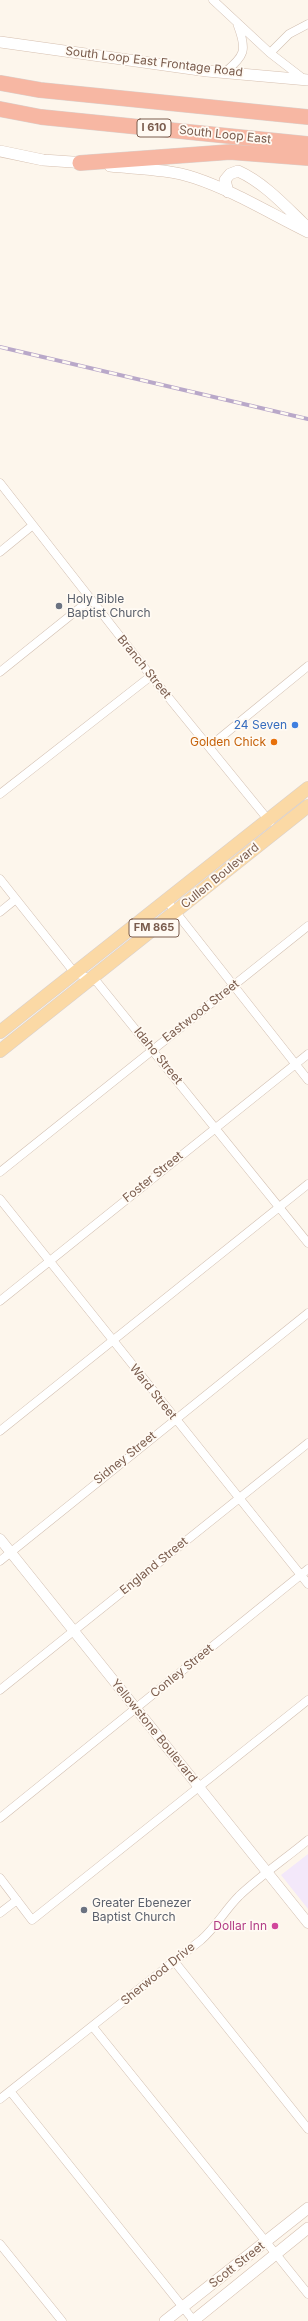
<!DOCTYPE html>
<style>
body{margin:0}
canvas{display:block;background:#fdf6ec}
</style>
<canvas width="308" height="2321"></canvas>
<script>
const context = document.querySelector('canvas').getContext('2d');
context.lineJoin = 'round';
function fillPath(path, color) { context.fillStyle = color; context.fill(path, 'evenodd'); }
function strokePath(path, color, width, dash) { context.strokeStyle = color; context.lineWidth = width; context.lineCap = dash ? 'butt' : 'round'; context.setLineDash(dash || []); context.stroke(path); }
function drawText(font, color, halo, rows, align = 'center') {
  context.font = font + ' Inter,sans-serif'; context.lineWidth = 3.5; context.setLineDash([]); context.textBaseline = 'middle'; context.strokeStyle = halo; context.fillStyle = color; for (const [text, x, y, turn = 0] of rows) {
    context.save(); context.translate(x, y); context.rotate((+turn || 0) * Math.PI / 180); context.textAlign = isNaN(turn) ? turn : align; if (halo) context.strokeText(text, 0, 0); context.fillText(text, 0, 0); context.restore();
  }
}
const education = new Path2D(`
 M308,1854v55l-27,-34z`);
const minor = new Path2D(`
 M213,0l57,53 35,27
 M270,53l19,-19 19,-10
 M225,72c20,-16 22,-22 13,-46
 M0,483l151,193 119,146
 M0,552l33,-27
 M0,672l91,-73
 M209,747l99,-81
 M0,794l151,-118
 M0,879l74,93 23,10 211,261
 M167,901l141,179
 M0,912l16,-13
 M0,1172l308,-246
 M0,1199l308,385
 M0,1301l308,-247
 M0,1431l308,-247
 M0,1561l308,-248
 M0,1690l308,-247
 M0,1818l308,-249
 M0,1878l32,42 276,-220
 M0,1913l17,-13
 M174,1961l134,168
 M93,2027l215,267
 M10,2091l184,230
 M0,2099l201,-159c15,-13 24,-30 38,-44 21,-20 46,-37 69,-56
 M0,2244l62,77`);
const tertiary = new Path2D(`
 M0,1539l308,384`);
const secondary = new Path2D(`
 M0,42l207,29 101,9
 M0,151l43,9 44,3
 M110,166c28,3 58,3 85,12 39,13 76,36 113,54
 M228,192l-3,-12 5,-6 8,-3c27,12 49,37 70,57
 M165,2321l143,-113
 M193,2321l115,-93`);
const primary = new Path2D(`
 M0,1032l308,-244
 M0,1051l308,-245`);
const motorway = new Path2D(`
 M0,83l40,7 268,27
 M0,109l41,8 267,27
 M80,163l150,-11 78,6`);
const rail = new Path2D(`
 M0,347l308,72`);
const markers = [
 [59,606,4,"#6b7280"],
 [295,725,4,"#3f7fe0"],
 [274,742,4,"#e8710a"],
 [84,1910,4,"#6b7280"],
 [275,1926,4,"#d1479c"]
];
const shields = [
 [154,128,34],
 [154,928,50]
];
const shieldNames = [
 ["I 610",154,128],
 ["FM 865",154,928]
];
const streetNames = [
 ["South Loop East Frontage Road",154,62,7],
 ["South Loop East",225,135,6],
 ["Branch Street",144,667,51],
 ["Cullen Boulevard",220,876,-39],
 ["Eastwood Street",201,1011,-38],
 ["Idaho Street",158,1056,51],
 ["Foster Street",153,1177,-39],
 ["Ward Street",153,1392,51],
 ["Sidney Street",125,1458,-39],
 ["England Street",154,1566,-39],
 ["Conley Street",182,1671,-39],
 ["Yellowstone Boulevard",154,1731,51],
 ["Sherwood Drive",158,1974,-39],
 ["Scott Street",237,2265,-38]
];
const worshipNames = [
 ["Holy Bible",67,599],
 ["Baptist Church",67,613],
 ["Greater Ebenezer",92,1903],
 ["Baptist Church",92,1917]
];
const shopNames = [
 ["24 Seven",287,725]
];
const foodNames = [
 ["Golden Chick",266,742]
];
const hotelNames = [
 ["Dollar Inn",267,1926]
];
fillPath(education, '#f3e8fa');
strokePath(minor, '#d1beb0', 9);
strokePath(tertiary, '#d1beb0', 11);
strokePath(secondary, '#d6c0b0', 12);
strokePath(primary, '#dad1cd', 14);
strokePath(motorway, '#dad1cd', 16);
strokePath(minor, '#fff', 8);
strokePath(tertiary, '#fff', 10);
strokePath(secondary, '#fff', 11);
strokePath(primary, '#fbd9a5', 13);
strokePath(motorway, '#f7b7a3', 15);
strokePath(rail, '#b9a8c9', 4);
strokePath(rail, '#fffaf3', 2.5, [8]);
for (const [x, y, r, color] of markers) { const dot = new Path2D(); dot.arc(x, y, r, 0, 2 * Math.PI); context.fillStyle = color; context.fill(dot); strokePath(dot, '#fffaf3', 1.5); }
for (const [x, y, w] of shields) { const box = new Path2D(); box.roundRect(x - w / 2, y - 9, w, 18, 3); context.fillStyle = '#fffaf3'; context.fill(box); strokePath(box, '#7a5c4d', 1); }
drawText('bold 11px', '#7a5c4d', null, shieldNames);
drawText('12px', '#7a5c4d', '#fffaf3', streetNames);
drawText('12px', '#5b616d', '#fffaf3', worshipNames, 'left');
drawText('12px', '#366cbe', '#fffaf3', shopNames, 'right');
drawText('12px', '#c56008', '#fffaf3', foodNames, 'right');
drawText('12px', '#b23c85', '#fffaf3', hotelNames, 'right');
</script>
